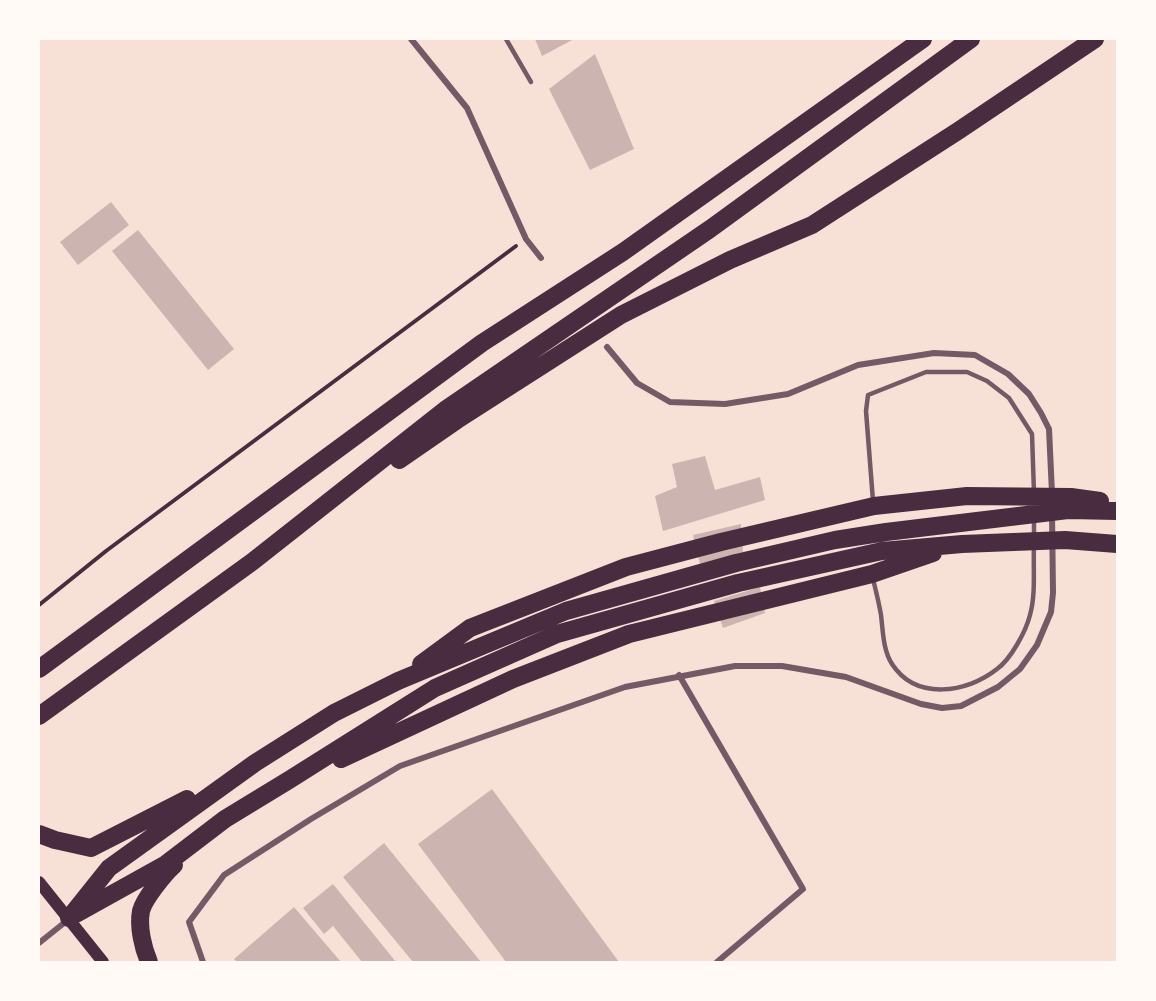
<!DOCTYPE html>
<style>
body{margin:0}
#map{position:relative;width:1156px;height:1001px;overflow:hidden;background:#f7e1d7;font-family:"Alegreya Sans",sans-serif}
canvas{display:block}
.frame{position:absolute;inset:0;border:40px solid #fffaf5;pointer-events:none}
</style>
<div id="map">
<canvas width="1156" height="1001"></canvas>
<div class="frame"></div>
</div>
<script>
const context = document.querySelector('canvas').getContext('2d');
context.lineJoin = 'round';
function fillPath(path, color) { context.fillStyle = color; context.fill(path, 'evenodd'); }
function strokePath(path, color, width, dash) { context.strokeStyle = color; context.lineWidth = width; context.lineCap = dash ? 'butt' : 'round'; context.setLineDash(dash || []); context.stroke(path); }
const building = new Path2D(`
 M535,39h39l-32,17z
 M595,54l39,95 -44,21 -41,-81z
 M111,202l18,23 -51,40 -18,-23z
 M138,230l96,119 -26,21 -96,-119z
 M705,456l10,34 45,-13 5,23 -102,31 -8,-35 22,-9 -5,-23z
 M741,524l2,28 -43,12 -7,-29z
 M760,587l5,26 -42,15 -9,-27z
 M492,789l127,173h-113l-88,-118z
 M384,843l97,119h-68l-70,-85z
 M333,884l63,78h-34l-29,-36 -9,8 -21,-26z
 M294,907l47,55h-104l-3,-3z`);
const path = new Path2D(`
 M39,605l67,-54 410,-305`);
const service = new Path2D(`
 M506,39l25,43
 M873,501l-7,-90 2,-16 58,-23h41l20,9 22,17 23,36 2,59
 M1034,538v-19
 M873,579c3,12 6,24 8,36 2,16 2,35 11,49 24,37 75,29 105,5 14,-10 29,-38 33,-54 6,-21 3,-47 4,-69`);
const minor = new Path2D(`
 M411,39l56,69 59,131 15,19
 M607,347l30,36 33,19 55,2 63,-10 70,-29 76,-12 41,2 33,19 21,20 12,19 8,16 3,64
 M679,675l124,214 -86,73
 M39,943l30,-24
 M203,962l-14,-40 35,-47 87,-56 89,-53 225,-79 110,-21h47l64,11 75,27 21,4 19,-2 37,-19 22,-18 17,-24 14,-33 2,-19 -1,-80`);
const secondary = new Path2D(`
 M39,882l64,80`);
const motorway = new Path2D(`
 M399,460l58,-40 164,-105 109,-55 82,-35 146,-94 137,-92
 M421,664l49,-36 156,-61 95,-25 153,-36 93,-10 104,1 29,4
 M39,669l443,-326 141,-91 300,-213
 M39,716l213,-154 193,-152 265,-181 261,-190
 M341,759l172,-80 116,-45 243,-60 61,-21
 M39,834l16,6 36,8 96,-49
 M76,914l90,-50 59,-45 64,-39 146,-92 122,-54 181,-51 144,-32 80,-7 103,-4 52,4
 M69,918l40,-50 146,-105 79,-50 64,-32 168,-70 170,-48 99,-23 51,-8 182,-22 49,1
 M149,962c-6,-14 -11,-35 -8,-51 3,-12 23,-37 33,-46`);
fillPath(building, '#ccb4b1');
strokePath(path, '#4a2c40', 4);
strokePath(service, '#755966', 4.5);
strokePath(minor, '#755966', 6);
strokePath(secondary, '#4a2c40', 12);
strokePath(motorway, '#4a2c40', 18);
</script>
